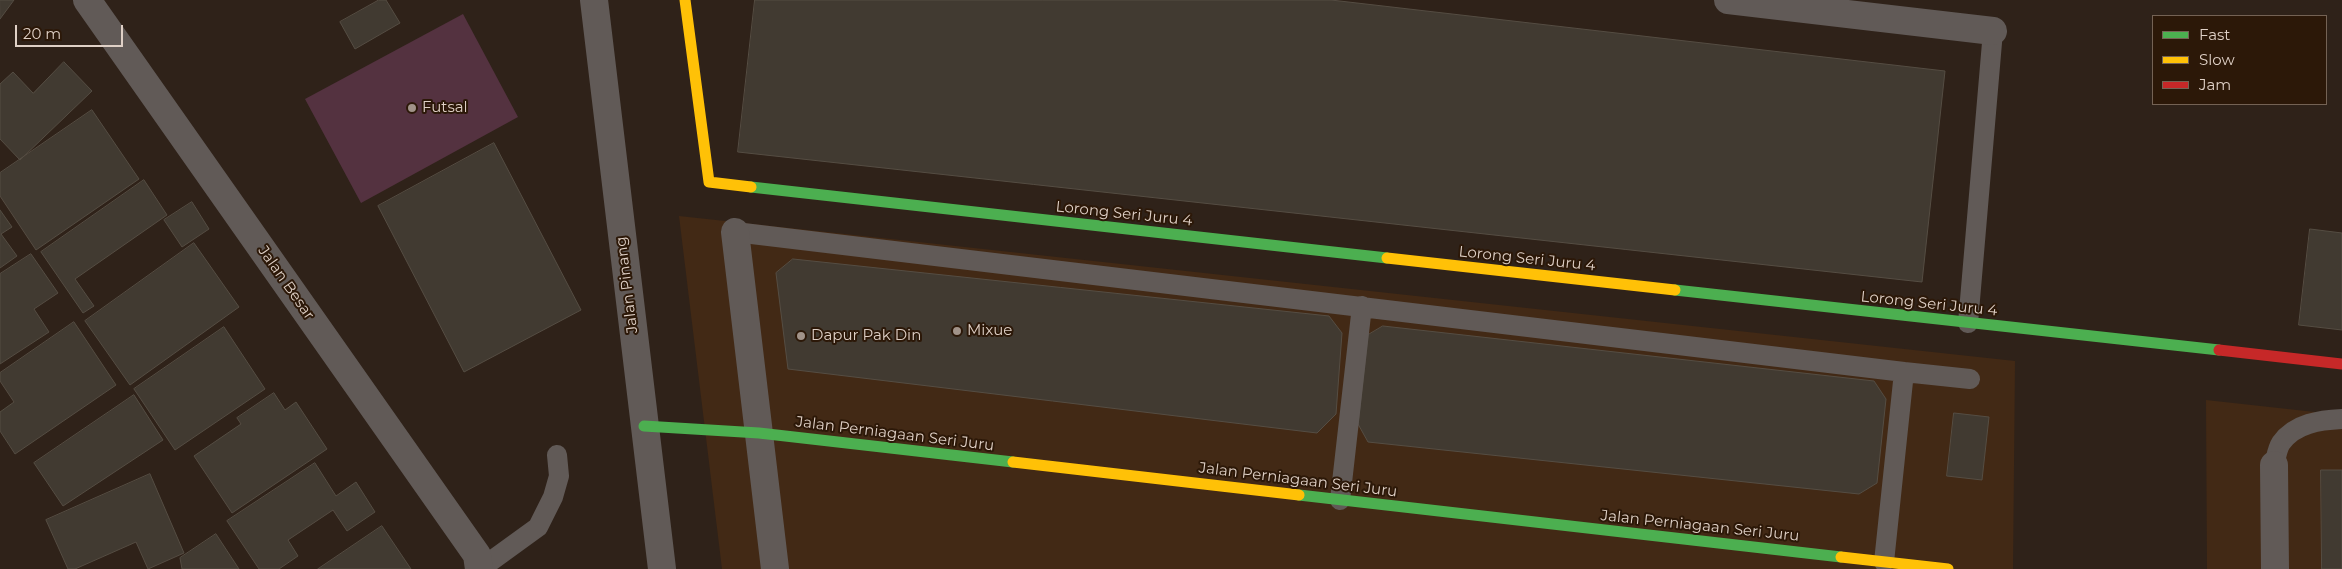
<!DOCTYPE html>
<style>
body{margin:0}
#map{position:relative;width:2342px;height:569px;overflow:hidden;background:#2f2219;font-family:Montserrat,sans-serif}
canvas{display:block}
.legend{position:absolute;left:2152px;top:15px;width:175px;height:90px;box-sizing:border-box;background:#2c1808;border:1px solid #746254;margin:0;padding:6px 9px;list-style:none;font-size:15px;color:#dfd0c6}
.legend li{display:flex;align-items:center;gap:10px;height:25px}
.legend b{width:25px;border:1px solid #746254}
.scale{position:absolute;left:15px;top:25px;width:108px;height:22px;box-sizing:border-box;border:2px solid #dfd0c6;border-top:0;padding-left:6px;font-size:15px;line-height:18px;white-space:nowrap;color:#dfd0c6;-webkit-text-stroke:4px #2c1808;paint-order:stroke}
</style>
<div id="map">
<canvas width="2342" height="569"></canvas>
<ul class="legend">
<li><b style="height:6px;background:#4caf50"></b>Fast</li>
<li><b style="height:6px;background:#ffc107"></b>Slow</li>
<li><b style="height:6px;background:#c62828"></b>Jam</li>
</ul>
<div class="scale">20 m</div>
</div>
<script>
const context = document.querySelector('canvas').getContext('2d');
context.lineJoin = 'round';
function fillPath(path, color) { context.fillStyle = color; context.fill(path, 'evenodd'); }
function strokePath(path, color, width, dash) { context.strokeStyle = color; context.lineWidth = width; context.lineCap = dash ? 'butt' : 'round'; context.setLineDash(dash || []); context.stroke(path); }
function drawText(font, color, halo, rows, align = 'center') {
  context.font = font + ' Montserrat,sans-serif'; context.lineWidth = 4; context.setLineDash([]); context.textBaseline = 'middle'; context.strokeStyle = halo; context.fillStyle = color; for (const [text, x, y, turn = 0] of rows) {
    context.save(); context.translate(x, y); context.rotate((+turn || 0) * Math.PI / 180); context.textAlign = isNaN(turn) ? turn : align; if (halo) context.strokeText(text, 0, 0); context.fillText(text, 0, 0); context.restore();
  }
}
const built = new Path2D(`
 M679,216l1336,145 -2,208h-1291z
 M2206,400l136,15v154h-135z`);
const green = new Path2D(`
 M463,14l55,103 -157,86 -56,-104z`);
const building = new Path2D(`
 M0,0h14l-14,19z
 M379,0h7l14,23 -45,26 -15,-27z
 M755,0h576l614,71 -23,211 -1184,-130z
 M64,62l28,29 -72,69 -20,-21v-55l13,-12 20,21z
 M92,110l47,69 -103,71 -36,-54v-23z
 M494,143l87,167 -117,62 -86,-166z
 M144,180l23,35 -92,64 19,27 -11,7 -42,-61z
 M192,202l17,27 -27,18 -18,-27z
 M0,210l12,17 -11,7 16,22 -17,12z
 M2310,229l32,4v97l-43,-5z
 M194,243l45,64 -109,78 -45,-64z
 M31,254l27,39 -24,16 15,23 -49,32v-90z
 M793,259l536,57 13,17 -6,81 -19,19 -529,-64 -12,-96z
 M74,322l42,63 -101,69 -15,-23v-19l14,-10 -14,-21v-8z
 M1383,326l491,55 12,18 -9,84 -18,11 -491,-52 -10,-18 10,-89z
 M224,327l41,62 -90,61 -41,-61z
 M274,393l11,17 11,-8 31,47 -95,64 -38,-57 47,-32 -4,-6z
 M134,395l29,45 -100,66 -29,-43z
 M1954,413l35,4 -7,63 -35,-4z
 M315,463l21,33 20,-14 19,30 -28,19 -14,-21 -45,30 10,16 -19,13h-20l-32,-48z
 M2321,470h21v99h-20z
 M150,474l34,79 -36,16 -12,-27 -61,27h-7l-22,-49z
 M382,526l29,43h-93z
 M216,534l23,35h-57l-2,-11z`);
const lane = new Path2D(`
 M735,232l1169,140 -20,190
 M1968,323l25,-292
 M1904,372l66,7
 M2274,465c2,-6 3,-16 7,-22 14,-20 40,-23 61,-24
 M1340,500l22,-194
 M480,569l58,-42 15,-30 6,-21 -2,-21`);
const street = new Path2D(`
 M87,0l390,555 2,14
 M594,0l68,569
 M1728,0l265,31
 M735,232l40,337
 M2274,465l1,104`);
const fast = new Path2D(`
 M751,187l636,71
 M1675,290l544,60
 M644,426l115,7 254,29
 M1299,495l542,62`);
const slow = new Path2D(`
 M685,0l24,182 42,5
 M1387,258l288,32
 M1013,462l286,33
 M1841,557l107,12`);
const jam = new Path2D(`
 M2219,350l123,14`);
const markers = [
 [412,108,5,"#a19389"],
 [957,331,5,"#a19389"],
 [801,336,5,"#a19389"]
];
const poiNames = [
 ["Futsal",422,108],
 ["Mixue",967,331],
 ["Dapur Pak Din",811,336]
];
const streetNames = [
 ["Lorong Seri Juru 4",1124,214,6],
 ["Lorong Seri Juru 4",1527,259,6],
 ["Jalan Besar",286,283,55],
 ["Jalan Pinang",627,285,-97],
 ["Lorong Seri Juru 4",1929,304,6],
 ["Jalan Perniagaan Seri Juru",895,434,7],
 ["Jalan Perniagaan Seri Juru",1298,480,7],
 ["Jalan Perniagaan Seri Juru",1700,526,6]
];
fillPath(built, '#422915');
fillPath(green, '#543240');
fillPath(building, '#413a31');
strokePath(building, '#554d43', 1);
strokePath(lane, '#615a57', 20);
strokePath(street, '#615a57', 28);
strokePath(fast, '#4caf50', 11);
strokePath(slow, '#ffc107', 11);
strokePath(jam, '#c62828', 11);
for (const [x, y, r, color] of markers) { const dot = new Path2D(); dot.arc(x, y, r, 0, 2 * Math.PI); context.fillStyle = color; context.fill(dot); strokePath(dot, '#2c1808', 2); }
drawText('15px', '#dfd0c6', '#2c1808', poiNames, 'left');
drawText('15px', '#dfd0c6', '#2c1808', streetNames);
</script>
